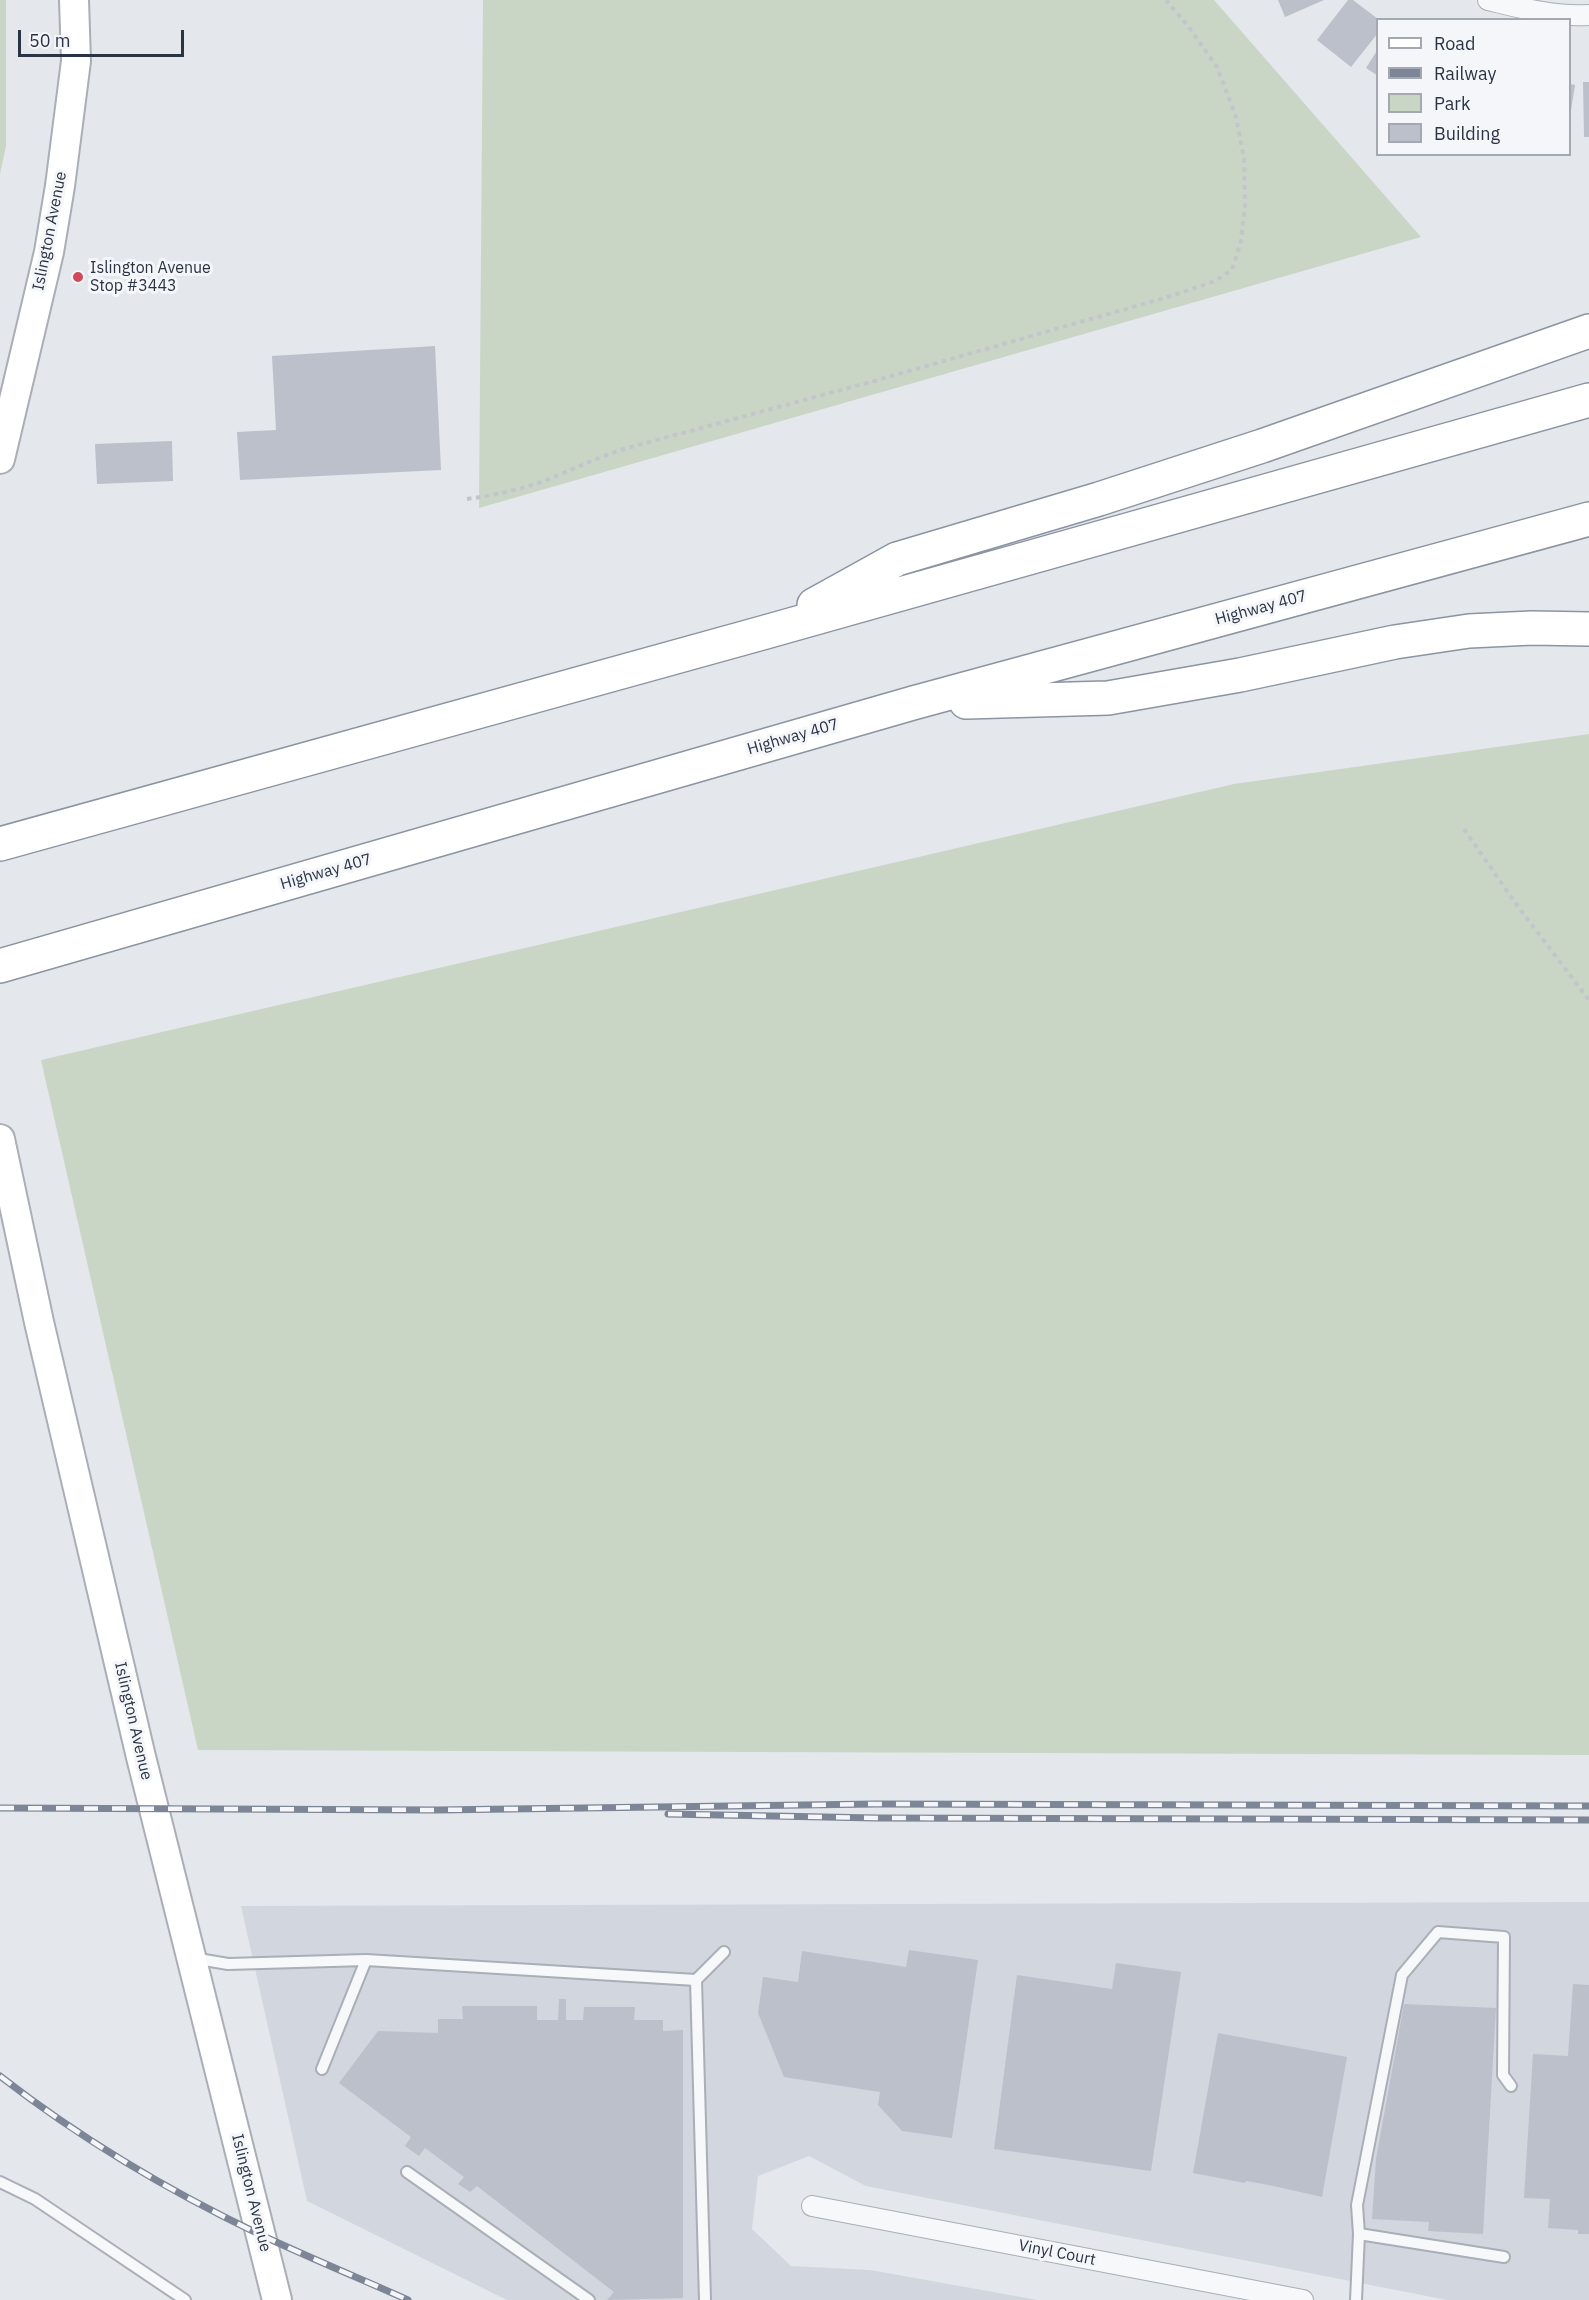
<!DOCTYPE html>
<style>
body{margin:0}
#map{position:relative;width:1589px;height:2300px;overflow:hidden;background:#e4e7ec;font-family:"IBM Plex Sans",sans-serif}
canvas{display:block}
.legend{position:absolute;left:1376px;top:18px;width:195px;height:138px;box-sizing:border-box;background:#f4f6f9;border:2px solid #a4a8b1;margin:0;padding:8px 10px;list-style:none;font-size:18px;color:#2b3445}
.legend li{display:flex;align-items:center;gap:12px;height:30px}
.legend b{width:30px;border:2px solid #a4a8b1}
.scale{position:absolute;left:18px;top:30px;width:166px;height:27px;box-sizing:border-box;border:3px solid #2b3445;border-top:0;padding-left:8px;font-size:18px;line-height:21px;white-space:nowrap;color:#2b3445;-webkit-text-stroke:4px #f4f6f9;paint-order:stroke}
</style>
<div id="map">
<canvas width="1589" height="2300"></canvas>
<ul class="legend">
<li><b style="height:8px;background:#fff"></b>Road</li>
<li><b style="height:8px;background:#7d8696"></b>Railway</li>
<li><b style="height:16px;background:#c9d6c5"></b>Park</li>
<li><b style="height:16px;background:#bbc0ca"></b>Building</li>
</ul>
<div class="scale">50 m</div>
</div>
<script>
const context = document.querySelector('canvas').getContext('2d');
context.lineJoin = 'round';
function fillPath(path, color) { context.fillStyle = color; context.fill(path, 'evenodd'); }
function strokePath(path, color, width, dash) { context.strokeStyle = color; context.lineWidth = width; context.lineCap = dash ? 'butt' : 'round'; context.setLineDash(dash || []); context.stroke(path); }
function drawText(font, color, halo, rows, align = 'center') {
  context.font = font + ' "IBM Plex Sans",sans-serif'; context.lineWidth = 6; context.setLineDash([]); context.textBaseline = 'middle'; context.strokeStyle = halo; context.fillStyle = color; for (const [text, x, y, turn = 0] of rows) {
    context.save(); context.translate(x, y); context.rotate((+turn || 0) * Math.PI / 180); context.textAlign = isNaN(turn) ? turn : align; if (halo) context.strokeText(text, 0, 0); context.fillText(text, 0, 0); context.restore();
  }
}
const built = new Path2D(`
 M1589,1902v398h-142l-581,-114 -57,-30 -51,20 -6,53 39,37 79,4 168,30h-531l-200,-99 -66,-295z`);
const green = new Path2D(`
 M0,0h6v146l-6,28z
 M483,0h731l207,237 -942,271z
 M1589,734v1021l-1391,-5 -157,-690 1193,-276z`);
const building = new Path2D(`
 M1278,0h46l-39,17z
 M1348,0h5l25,19v14l-27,34 -34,-27z
 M1378,49v27l-12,-8z
 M1583,82h6v55h-5z
 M1570,84l5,1 -4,25h-1z
 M435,346l6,124 -201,10 -3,-48 39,-2 -4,-74z
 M172,441l1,40 -76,3 -2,-40z
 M909,1950l69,10 -26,178 -50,-7 -24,-26 2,-13 -96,-15 -26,-64 5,-36 35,5 4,-31 104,16z
 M1116,1963l65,9 -30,199 -157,-22 23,-174 95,14z
 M1573,1984l16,1v249h-11v-4l-30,-2 2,-29 -26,-1 9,-144 35,2z
 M559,1999h7v21h17l1,-13h51l-1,13h29v11l20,-1v268l-76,2 7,-8 -137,-106 -7,6 -12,-8 6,-7 -39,-29 -6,8 -14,-10 6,-9 -72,-54 39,-52 60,2v-14h25l-1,-13h75v14h21z
 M1404,2004l92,4 -13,226 -55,-3 1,-9 -57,-3 4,-60z
 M1218,2033l129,24 -25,140 -53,-12 -23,-4 -1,2 -52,-10z`);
const path = new Path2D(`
 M467,499c28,-4 56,-10 82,-20 25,-10 49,-22 75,-30l250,-68 297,-85 44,-15 17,-11 9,-29 4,-37 -1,-45 -8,-42 -19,-50 -29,-41 -22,-26
 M1464,829l52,75 73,96`);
const service = new Path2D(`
 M193,1958l35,6 138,-4 330,20 28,-28
 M696,1980l9,320
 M322,2069l44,-109
 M407,2172l182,128
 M0,2182l35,17 150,101
 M1359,2234l-2,-29 45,-230 36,-43 66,5 -1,138 8,11
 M1356,2300l3,-66 145,23`);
const minor = new Path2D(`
 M1488,0c33,8 66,17 101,15
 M812,2206l491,94`);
const secondary = new Path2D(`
 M0,459l49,-207 11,-66 16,-125 -2,-61
 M0,1139l39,183 102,435 136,543`);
const motorway = new Path2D(`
 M814,605l83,-46 202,-60 163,-53 327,-115
 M966,702l142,-4 132,-23 155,-33 74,-11 63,-3 57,1
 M0,844l762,-211 827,-233
 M0,966l913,-263 676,-184`);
const rail = new Path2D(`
 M0,1808l437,2 439,-6 713,2
 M668,1814l208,4 713,2
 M0,2076c81,63 169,115 261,159 49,23 98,43 147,65`);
const markers = [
 [78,277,6,"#d1495b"]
];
const streetNames = [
 ["Islington Avenue",50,231,-79],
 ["Highway 407",1261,608,-15],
 ["Highway 407",793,737,-16],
 ["Highway 407",326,872,-16],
 ["Islington Avenue",133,1721,77],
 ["Islington Avenue",251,2193,76],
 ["Vinyl Court",1057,2253,11]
];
const poiNames = [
 ["Islington Avenue",90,268],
 ["Stop #3443",90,286]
];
fillPath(built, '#d2d6de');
fillPath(green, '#c9d6c5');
fillPath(building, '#bbc0ca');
strokePath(service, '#a9aeb7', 14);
strokePath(minor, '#a9aeb7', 22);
strokePath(secondary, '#a9aeb7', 32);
strokePath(motorway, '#8b94a3', 36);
strokePath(path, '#c2c5cb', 4, [4.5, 4.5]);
strokePath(service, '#f7f8fa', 10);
strokePath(minor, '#f7f8fa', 20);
strokePath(secondary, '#fff', 28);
strokePath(motorway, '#fff', 33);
strokePath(rail, '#7d8696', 7);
strokePath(rail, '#f4f6f9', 4.5, [14]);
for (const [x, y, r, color] of markers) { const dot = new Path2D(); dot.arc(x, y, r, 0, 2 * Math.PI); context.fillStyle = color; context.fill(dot); strokePath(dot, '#f4f6f9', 2); }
drawText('16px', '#2b3445', '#f4f6f9', streetNames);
drawText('16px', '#2b3445', '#f4f6f9', poiNames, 'left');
</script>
